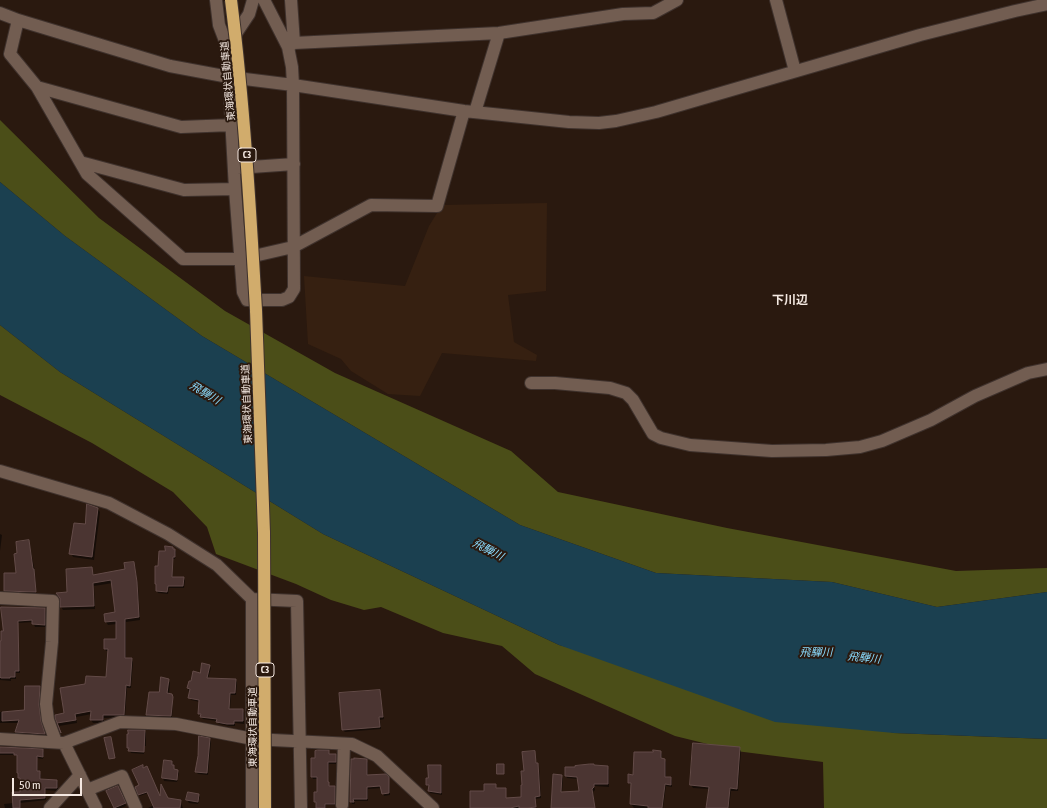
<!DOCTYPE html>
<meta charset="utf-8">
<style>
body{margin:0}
#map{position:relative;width:1047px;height:808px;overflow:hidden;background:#2a190f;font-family:"Asap Condensed",sans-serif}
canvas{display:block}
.scale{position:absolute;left:12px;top:778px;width:70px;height:18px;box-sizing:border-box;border:2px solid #f4e8e1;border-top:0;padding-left:5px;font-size:12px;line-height:14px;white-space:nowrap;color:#f4e8e1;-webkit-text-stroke:3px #2a190f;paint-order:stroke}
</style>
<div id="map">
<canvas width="1047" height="808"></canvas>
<div class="scale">50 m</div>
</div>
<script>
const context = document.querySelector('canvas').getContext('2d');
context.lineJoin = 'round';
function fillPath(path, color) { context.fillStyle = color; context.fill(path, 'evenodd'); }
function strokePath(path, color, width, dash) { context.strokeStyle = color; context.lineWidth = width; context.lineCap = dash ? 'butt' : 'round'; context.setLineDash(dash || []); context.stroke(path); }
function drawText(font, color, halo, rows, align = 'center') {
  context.font = font + ' "Asap Condensed","Noto Sans JP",sans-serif'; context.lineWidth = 4; context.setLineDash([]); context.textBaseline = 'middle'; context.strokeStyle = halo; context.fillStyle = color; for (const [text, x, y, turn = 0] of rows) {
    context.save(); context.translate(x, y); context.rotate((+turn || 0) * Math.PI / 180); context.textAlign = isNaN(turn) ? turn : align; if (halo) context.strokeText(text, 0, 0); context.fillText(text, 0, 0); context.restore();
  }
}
const built = new Path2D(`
 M547,203l-1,88 -38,4 6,47 23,13 -1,6 -94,-8 -22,43 -32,-2 -37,-23 -10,-12 -33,-15 -4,-68 101,10 24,-60 13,-21z`);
const forest = new Path2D(`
 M0,120l99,98 126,93 110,62 176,78 47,41 169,36 229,43 91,-3v24l-110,15 -105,-25 -176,-9 -136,-48 -318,-189 -137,-100 -65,-54z
 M0,325l60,47 263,162 236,111 335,88 153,6v69h-223l-1,-46 -87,-11 -61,-15 -140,-62 -33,-28 -59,-13 -62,-26 -17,3 -33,-10 -35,-16 -80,-30 -9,-27 -34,-35 -81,-49 -92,-48z`);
const water = new Path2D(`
 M0,182l65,54 137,100 318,189 136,48 176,9 105,25 110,-15v147l-153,-6 -119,-11 -216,-77 -236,-111 -263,-162 -60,-47z`);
const shadow = new Path2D(`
 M98,509l2,3 -6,48 -21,-3 -2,-4 15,-28z
 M0,534l2,1 -2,16z
 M29,541l6,31 1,22 -29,-1 -2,-3 12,-16 2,-20z
 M172,548l4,4 -1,7h-2v19h10l2,2 -1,8h-15l-1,6 -10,-1 -1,-2 2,-24 7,-15z
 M133,563l2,3 3,20 2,34 -14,2v37h5l2,3 -2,26h-4l-2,29 -21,1v5h-11l-2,-3 1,-6 -16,3 1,6 -18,3 -3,-8 9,-4 21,-29 21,-7 1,-27h-2l-1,-3 12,-8v-16l-9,1 -2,-3 10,-9 -3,-30 -19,3 1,23 -32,1 -2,-3v-6l31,-33 2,8 32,-6z
 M2,608l43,1 1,3v15h-11l-2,-5 -15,1 2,50h-4v6h-5v2l-11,-1v-38h2l2,-11z
 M209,666l2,2 -3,11 27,1 2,2 -1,13h-5l-1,15h12l2,3v11l-9,-1v3h-6l-10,-2 -2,-3 -14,-2 -3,-3 -1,-2 1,-12 -9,-2 -3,-12 4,-5z
 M168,680l2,3 -1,11 2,1 2,3 -1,21 -23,-1 -2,-3 3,-22 9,1z
 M40,687l1,3 -2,18 2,17 5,11 -28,-1 -2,-3 4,-9h-20v-11l25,-1z
 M379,691l5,28 -4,1 1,9 -36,3 -2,-2 -3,-36z
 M145,731l1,2v13h-2v8l-13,-1 -3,-5v-13z
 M210,739l1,3 -3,33 -10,-1 -2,-2z
 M0,748l42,2 2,3 -1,6 -6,-1 1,14 3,3v5l16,1 1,2v8l-13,-1 1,10 -26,3 1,5h-16l-1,-4 9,-1 8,-10v-12l-2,-3 -1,-21 -2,-2h-16z
 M739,748l2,3 -3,40h-7l-2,17h-22l3,-19 -17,-1 -2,-3z
 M328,751l1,4h6l1,2v7h-7l-1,19 2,4h5l1,2 -1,16h-9v3h-10l-1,-15h3v-14h-5l-1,-2 4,-18z
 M534,752l3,12 2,2 2,32 -6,1 1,9h-65l14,-16 10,-7 2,4 9,1h-1v13l17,-5 3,-26z
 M660,752l2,2v6h2l2,2v16h5l1,3v6l-6,-1 -3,22h-29l-3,-4 1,-18 -3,-3v-8l5,1z
 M352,760h14l2,3v13l20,2 1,2 1,15 -6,1 -2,-8 -14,1v12h-14l1,3h-3l-1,-2z
 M165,761l7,1 3,9h2l2,2 -2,9 -13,-1 -1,-3z
 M143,766l18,33 19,2 3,7h-35l6,-3 -6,-12 -8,3 -1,-1z
 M441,766l1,2v27l-12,-2 -1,-2 1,-4 -3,-2 2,-6z
 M594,766l13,1 2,3v17l-15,-1 1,4 -2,2 2,16h-43l9,-32 2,2 -1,15 18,-1 -2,-13 -11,-1 -1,-2 10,-8z
 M119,789l7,17 -5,2h-6l-7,-17z
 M189,793l9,2 2,2 -2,7 -9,-1 -2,-3z`);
const building = new Path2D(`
 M87,504l11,4 -6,49 -23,-3 5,-31 11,1z
 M29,540l4,29h1l2,23 -32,-1v-18h12l-2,-19 3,-1 -1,-11z
 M165,546l8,1v2h2v8h-2l-1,20h12l-1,9h-15l-1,6 -11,-1v-7h-1v-18h3l1,-15h6z
 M134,562l3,20 2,35 -14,2v39h7l-2,28 -4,-1 -2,30h-21v5h-13l1,-9 -16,3 1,6 -19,3 4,10 -6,-15v-3l9,-2 -4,-25 25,-4 1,-8 20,1 2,-28h-4v-10h12v-18l-11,1 -1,-8 11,-2 -4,-32 -18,3 1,23 -34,1v-9l-4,-5 11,-1 -1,-23 26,-2 1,8 32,-6 -1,-6z
 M1,607l44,1v17l-13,-1v-4l-14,1 1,50h-4v6h-5v1h-9l-1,-1v-36h1v-10h2z
 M202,663l8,2 -3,13 29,1 -1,14h-5l-1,16h14v12h-9v3h-7l-11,-2 1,-3 -17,-2 1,-3h-3l1,-14 -11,-2 2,-9 -3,-1 2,-7h2l2,-10 7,2z
 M161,677l8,2 -2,14 5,1 1,3 -2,19 -25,-1 3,-23h10z
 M25,686h15l-1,19 2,16 4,13 -30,-2 4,-12 -17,1v-9l22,-2z
 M380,690l3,27h-4l1,10 -38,3 -3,-37z
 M128,730h17l-1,22 -16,-1 1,-3h-2v-14h1z
 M199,736l11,2 -3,35 -12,-1 3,-16z
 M111,737l4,21 -6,1 -5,-21z
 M693,743l47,4 -3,42 -7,-1 -2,20h-22l3,-21 -19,-2z
 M0,747l43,2v8l-6,-1v15h3v8l17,1v8h-12v10l-25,2v8h-7l-1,-16h8v-14h-2v-5h-1v-18h-3v-2h-14z
 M318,750h11v4h7v8h-8v20h1v4h6v18h-10v4h-9v-6h-2v-10h3v-15h-6v-19h4v-7z
 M653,750l8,1v7l4,1v18h6v8l-6,-1 -3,24h-14v-2l-18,-2 1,-21h-3v-9l5,1 1,-23h19z
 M535,751l1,12h2l2,33 -5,1 1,10 -9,1h-8v-2l-9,2h-40v-17h14v-7h12v4h10v10l15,-1v-12h1l-1,-14h3l-2,-19z
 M354,758l13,1v16l19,-1 3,3v16l-7,1 -2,-8 -13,1v12h-14l1,3h-4l1,-43h3z
 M164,760l8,1v4h2v4l4,1 -1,10 -15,-2z
 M497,764h7v10h-7z
 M590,764h4v1l14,1v18h-14v3l-2,2 3,19h-44l2,-34 9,1 -1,17 18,-1 -2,-14 -12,-1v-9h10v-1z
 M143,765v3l4,-2 13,30 1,-12 7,14 13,2 -1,8h-26l-7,-16 -9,3 -3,-8 4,-2 -7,-15z
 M428,765h13v28l-13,-2 1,-6h-3v-7h2z
 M118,786l8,17 -12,5 -8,-17z
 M188,792l11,2 -1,8 -12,-2z`);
const minor = new Path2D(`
 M216,0l3,25 8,21 8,143 8,103 4,8h35l7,-3 5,-8 -1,-204 171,26 105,11 30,1 17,-2 40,-9 264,-77 95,-24 32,-7
 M776,0l19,71
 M0,13l18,7 152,46 59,11 64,8 -1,-18 -4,-20 -24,-47
 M18,20l-8,34 27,33 50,87 96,85h58l52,-12 78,-42 66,1 27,-95
 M231,41l18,-27 4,-14
 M294,43l205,-10 124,-19 30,-1 24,-13
 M288,47l6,-4 -3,-43
 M37,87l144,40 51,-2
 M475,112l24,-79
 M80,162l104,28 51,-1
 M237,168l57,-4
 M531,383h24l55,5 16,5 7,7 20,34 8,4 29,7 82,6 54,-1 34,-3 22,-6 49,-21 44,-24 53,-23 19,-4
 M0,471l109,32 59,31 49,31 35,34
 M0,598l53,3 -1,41 -6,62 2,16 8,22
 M0,739l64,4 56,-21 56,2 77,15 99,5 25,12 56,52
 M64,743l32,65
 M87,790l35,-14 14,32
 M342,805l2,-61
 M50,808l30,-33
 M252,808v-209l45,2 4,207`);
const highway = new Path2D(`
 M256,310l8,223`);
const highwayBridge = new Path2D(`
 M231,0c13,103 19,206 25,310
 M264,533l1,275`);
const shields = [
 [247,155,18],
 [265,670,18]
];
const shieldNames = [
 ["C3",247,155],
 ["C3",265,670]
];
const streetNames = [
 ["東海環状自動車道",228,81,-95],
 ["東海環状自動車道",247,404,-92],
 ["東海環状自動車道",253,727,-90]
];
const waterNames = [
 ["飛騨川",205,393,31],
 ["飛騨川",488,550,27],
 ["飛驒川",816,653],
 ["飛騨川",864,658,6]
];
const quarterNames = [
 ["下川辺",790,300]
];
fillPath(built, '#362011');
fillPath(forest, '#4b4e18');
fillPath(water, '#1b4050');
fillPath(shadow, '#0007');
fillPath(building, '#4b3532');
strokePath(building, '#634b48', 1);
strokePath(minor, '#3f322d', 14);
strokePath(highway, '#3f322d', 14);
strokePath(minor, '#725d51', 12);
strokePath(highway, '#d1ac6c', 12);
strokePath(highwayBridge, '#3f322d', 14, []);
strokePath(highwayBridge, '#d1ac6c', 12);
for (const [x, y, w] of shields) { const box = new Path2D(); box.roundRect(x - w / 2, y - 7, w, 14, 3); context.fillStyle = '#2a190f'; context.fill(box); strokePath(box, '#f4e8e1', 1); }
drawText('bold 9px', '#f4e8e1', null, shieldNames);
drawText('10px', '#f4e8e1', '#2a190f', streetNames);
drawText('italic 11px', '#8adbfd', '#2a190f', waterNames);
drawText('bold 12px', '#f4e8e1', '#2a190f', quarterNames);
</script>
